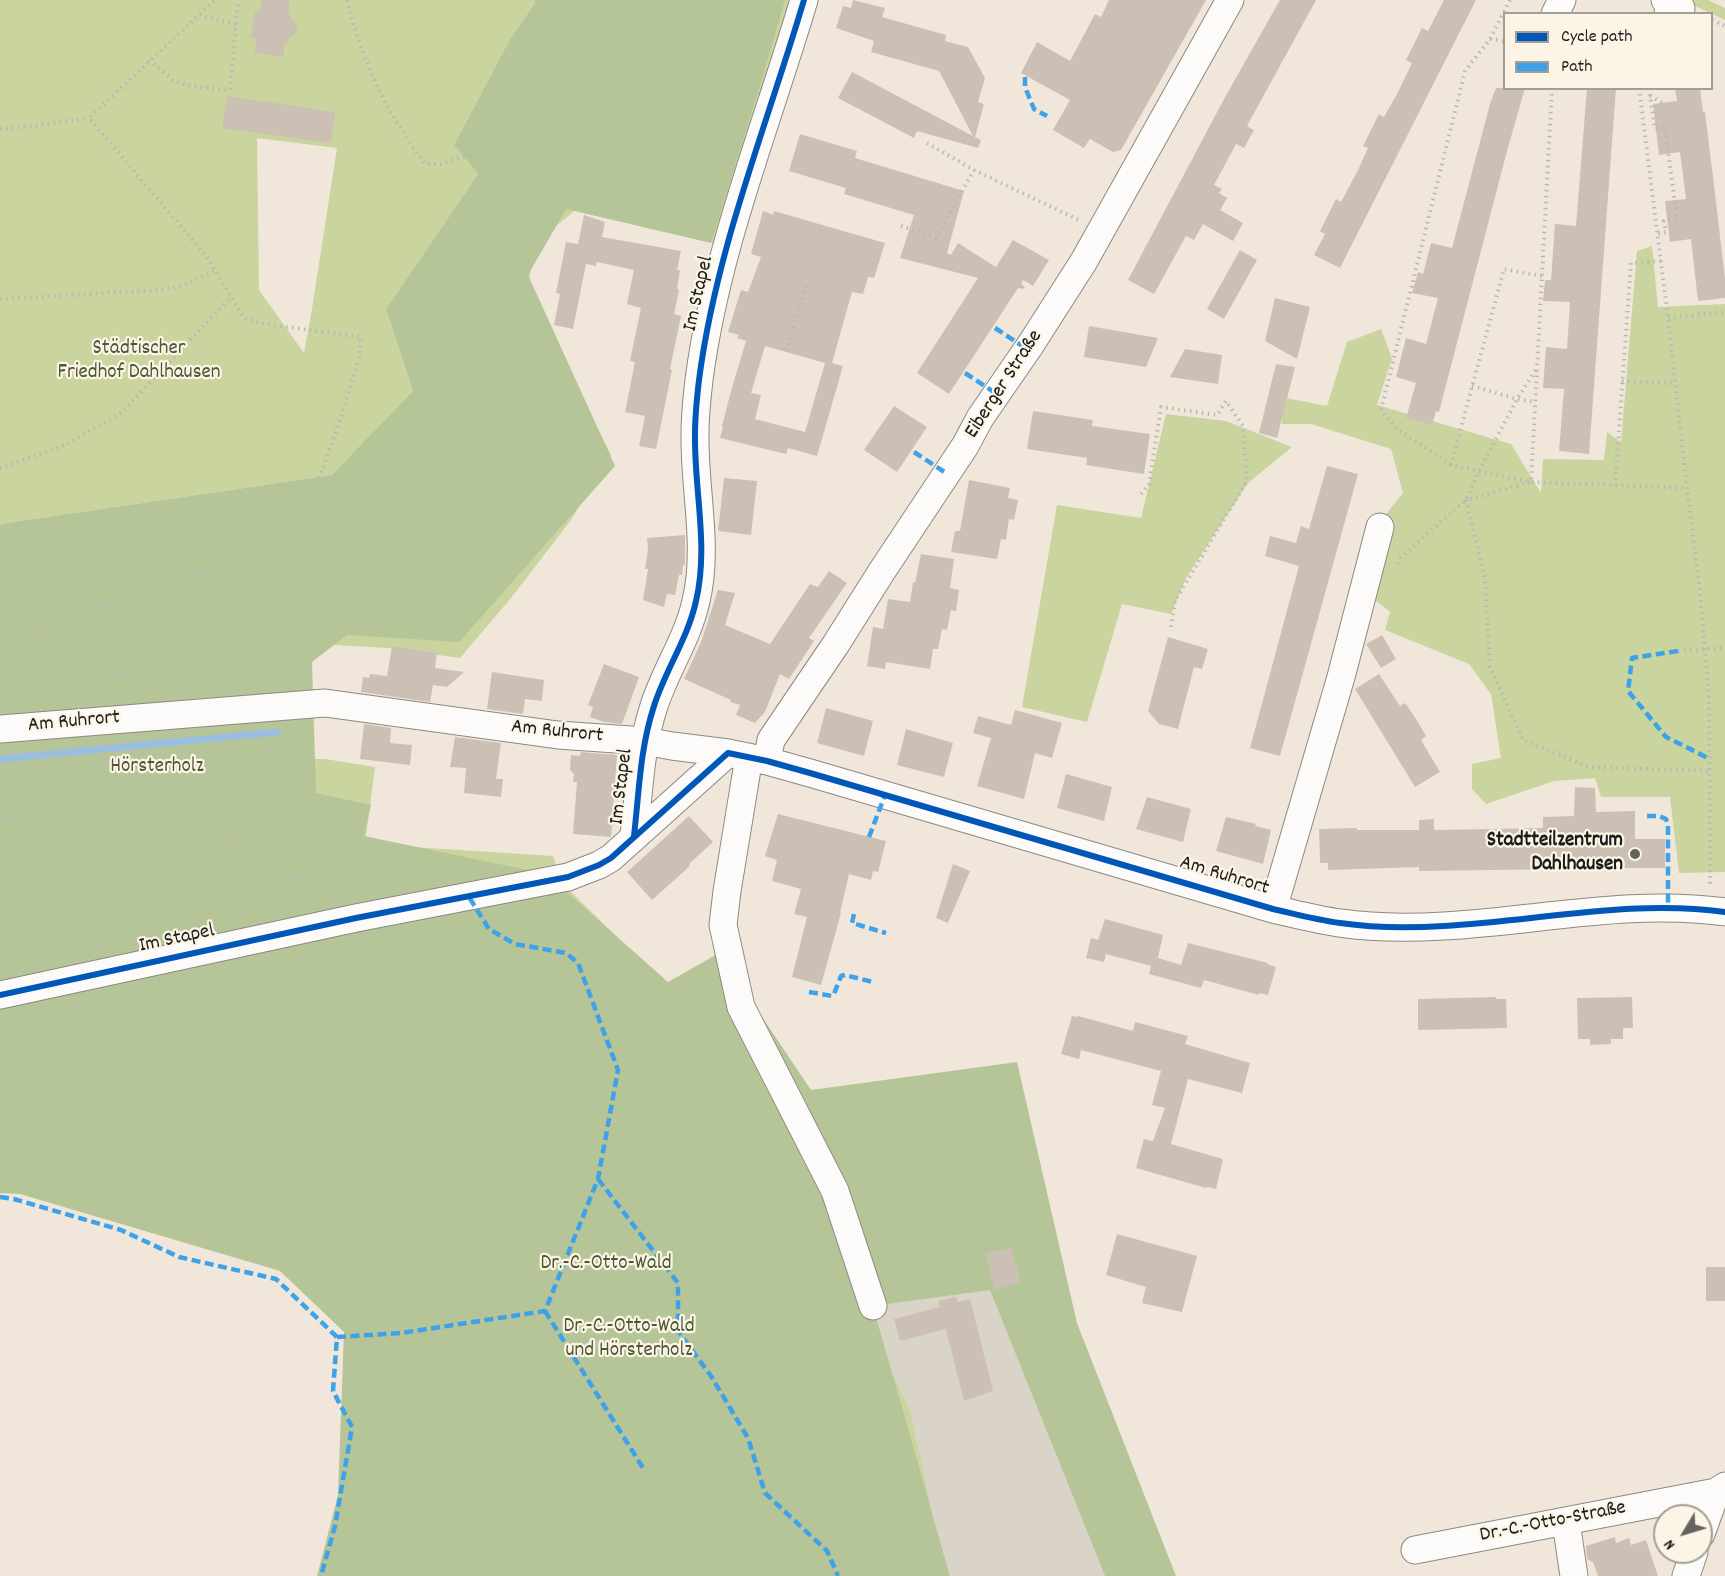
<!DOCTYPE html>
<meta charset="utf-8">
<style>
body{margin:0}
#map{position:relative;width:1725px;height:1576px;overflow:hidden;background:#f0e7da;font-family:Dekko,sans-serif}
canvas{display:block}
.legend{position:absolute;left:1503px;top:12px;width:210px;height:78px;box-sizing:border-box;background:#fcf5e5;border:2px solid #a29e95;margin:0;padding:8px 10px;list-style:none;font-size:18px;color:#1c1c1c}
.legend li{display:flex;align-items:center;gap:12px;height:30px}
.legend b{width:30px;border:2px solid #a29e95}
.north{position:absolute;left:1653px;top:1504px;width:60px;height:60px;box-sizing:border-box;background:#fcf5e5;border:2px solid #a29e95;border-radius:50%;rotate:232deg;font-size:16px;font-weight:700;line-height:24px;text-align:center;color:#1c1c1c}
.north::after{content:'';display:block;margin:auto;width:21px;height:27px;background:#66635e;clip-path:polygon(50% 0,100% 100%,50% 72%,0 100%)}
</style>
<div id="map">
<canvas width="1725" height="1576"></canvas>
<ul class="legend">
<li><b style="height:8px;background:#0057b8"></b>Cycle path</li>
<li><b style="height:8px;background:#3da2ea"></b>Path</li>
</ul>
<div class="north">N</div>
</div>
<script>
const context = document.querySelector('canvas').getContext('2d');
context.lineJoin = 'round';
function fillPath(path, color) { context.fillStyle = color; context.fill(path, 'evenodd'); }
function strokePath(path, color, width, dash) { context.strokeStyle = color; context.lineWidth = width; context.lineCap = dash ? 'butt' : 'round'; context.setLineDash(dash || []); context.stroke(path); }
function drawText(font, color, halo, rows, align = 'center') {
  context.font = font + ' Dekko,sans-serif'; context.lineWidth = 4.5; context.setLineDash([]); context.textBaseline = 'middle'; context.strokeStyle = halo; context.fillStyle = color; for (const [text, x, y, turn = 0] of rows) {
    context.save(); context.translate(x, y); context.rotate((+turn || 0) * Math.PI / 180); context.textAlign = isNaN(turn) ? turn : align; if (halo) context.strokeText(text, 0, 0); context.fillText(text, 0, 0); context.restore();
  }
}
const industrial = new Path2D(`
 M990,1289l115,287h-155l-77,-270z`);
const green = new Path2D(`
 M0,0h534l1,3 -25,36 -56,106 24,29 -92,135 27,82 -40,42 4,2 31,3 25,-24 15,-28 3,-25 -28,-48 -2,-39 29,-48 78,-80 19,-146h245l-71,237h-6l-2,6 -128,-41 -53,44 -3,45 82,164 -40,65 -60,78 -51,60 -71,-10 -75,-4 -2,23 -28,26 -75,11 -4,55h120l50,8 -10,77 188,12 10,28 107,105 50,-34 27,85 23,52 33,42 32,60 33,130 42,87 27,124 11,41h-605l4,-110 24,-77 23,-55 -9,-16 -24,-19 -54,-29 -82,-33 -102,-28 -60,-21 -63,-8v-638l285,-40 48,13 5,-46 -6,6 -332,49zM257,138l80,10 -26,167 -7,38 -45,-63z
 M1693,0h15l17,8v12l-32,-15z
 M1652,246l6,61 67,-3v568l-46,1 -9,-76h-69l-6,-19 -41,3 -68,23 -14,-15v-25l29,-6 -10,-64 -22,-30 -84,-34 5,-18 -22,-18 19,-81 16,-20 -12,-44 -80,-25h-29l-1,-27 46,9 20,-64 34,-13 11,29 -15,47 134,39 30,49 2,-34 61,1 3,-28 14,10 16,-191z
 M1166,414l60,7 66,26 -44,36 -62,95 -15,36 -49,-10 -35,118 -65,-15 35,-202 84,13z`);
const forest = new Path2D(`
 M534,0h251l-22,76 -52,167 -145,-34 -38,66 87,191 -156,176 -112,-7 -35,27 4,131 55,12 -7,31 183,38 -547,113v-463l332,-49 81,-84 -27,-82 92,-135 -24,-29 56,-106 25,-36z
 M561,887l107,95 51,-29 92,137 206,-28 60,261 99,253h-71l-115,-286 -117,16 77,270h-633l21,-81 6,-163 -64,-61 -260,-77 -20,-1v-190z`);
const stream = new Path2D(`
 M0,759l278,-27`);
const building = new Path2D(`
 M261,0h29l-2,14 9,11 -1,8 -7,5v5h-4l-2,14 -28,-4 1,-14 -5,-1 1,-8 3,-20 5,1z
 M853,0l32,8 -3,9 64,18 -1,6 23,6 17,31 -7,24 6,2 -9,33 6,3 -3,8 -61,-17 -3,7 -76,-40 14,-26 121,64 -34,-65 -68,-19 3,-11 -38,-13 7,-22 8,2z
 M1109,0h97l-85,150 -8,2 -23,-13 -6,9 -31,-18 17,-30 -49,-27 16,-31 33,19 25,-47 6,3z
 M1280,0h36l-69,126 7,4 -10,18 -8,-4 -22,41 8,4 -3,4 8,5 -7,12 23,13 -10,18 -30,-17 -9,16 -8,-4 -32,58 -26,-14 96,-181z
 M1444,0h32l-136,268 -26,-13 11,-21 -5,-3 16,-32 5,3 17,-32 10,-22 -5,-2 16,-32 5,3 14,-25 14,-29 -6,-3 16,-32 6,3z
 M1496,88h29l-18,63 -68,261 -3,-1 -4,14 -26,-7 10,-35 -20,-6 10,-39 20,6 12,-46 -26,-5 6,-21 5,2 8,-31 21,5 38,-144z
 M1587,88h29l-27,366 -30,-3 5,-62 -21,-1 3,-41 21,2 3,-47 -27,-1 2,-21h6l4,-56 21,2z
 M1675,88h25l3,24h2l9,73 11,94v19l-27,3 -7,-62 -21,3 -5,-41 21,-2 -6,-47 -21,3 -6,-51 24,-3z
 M227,96l108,16 -4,31 -109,-15z
 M800,134l57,17 -2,7 109,33 -17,62 4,2 7,-12 38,24 17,-27 36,20 -16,26 -10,-6 -2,4 4,3 -1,2 -6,-1 -69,106 -32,-21 61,-95 -78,-20 14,-43 -70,-21 2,-6 -57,-17z
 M763,211l10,4 1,-4 111,32 -11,35 -6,-1 -5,17 -11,-2 -20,71 11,3 -26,90 -29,-8 -2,6 -66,-16 3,-11 -1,-1 9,-35 15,-50 -9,-3 2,-3 -11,-3 13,-42 7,2 13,-35 -10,-3zM765,346l60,17 -20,69 -50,-13 6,-24 -10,-2z
 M584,215l21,7 -3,15 79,14 -4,19h3l-3,19 2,1 -5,24 7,2 -11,53 2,1 -16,79 -17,-3 6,-30 -20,-4 10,-50 -5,-1 11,-53 -14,-4 7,-34 -37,-8 -1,4 -10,-2 -13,65 -19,-4 6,-31 -4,-1 10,-51 12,2z
 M1240,250l17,10 -33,59 -17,-10z
 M1275,298l35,9 -13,52 -32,-18z
 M1089,326l69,12 -12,29 -62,-10z
 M1185,349l37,6 -4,29 -48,-7z
 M1276,364l19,3 -18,71 -18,-5z
 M894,406l33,21 -30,45 -33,-22z
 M1033,411l60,9 -1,6 58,8 -6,40 -58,-9 1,-7 -60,-9z
 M1327,466l31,8 -78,282 -30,-8 49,-182 -34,-10 5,-20 26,7 5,-17 8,3z
 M724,478l33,3 -6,54 -33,-4z
 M969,480l41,8 -2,10 10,2 -4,20 -5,-1 -3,21 -5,-1 -4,20 -46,-7 4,-21h5z
 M685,535v30h-2l-1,10h-3l-4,20 -8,-1 -3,13 -21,-7 5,-31h-3l3,-19 -1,-12z
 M921,554l33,5 -4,29 9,2 -3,21 -5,-1 -4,20 -5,-1 -4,20h-5l-3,20 -44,-7 -1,7 -18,-3 6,-39 10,2 5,-30 22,3 3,-20 2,1z
 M829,571l18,12 -38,55 5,3 -25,38 -9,-5 -15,38 -10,11 -19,-8 4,-10 -10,-3 1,-2 -47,-21 17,-37 17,-52 17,3 -10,32 45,19 40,-60 8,3z
 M1382,635l14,24 -15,9 -15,-24z
 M1168,637l40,12 -6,20 -8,-2 -16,62 -19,-5 -11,-13z
 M392,646l45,7 -2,15 29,4 -17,15 -14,-2 -3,17 -69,-10 2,-15 6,1 1,-4 17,2z
 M604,664l35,13 -17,47 -18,-2 -14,-5 3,-10 -5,-2z
 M492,672l52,8 -2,21 -17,-2 -2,15 -36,-5z
 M1379,674l21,32 5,-3 11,16 10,17 -5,4 19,32 -25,15 -60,-98z
 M826,708l47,13 -9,35 -47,-13z
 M1015,710l47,13 -10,35 -17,-5 -11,46 -47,-13 14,-48 -18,-5 5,-17 33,9z
 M364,724l27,4 -1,15 22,2 -2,20 -50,-6z
 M906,729l47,14 -9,34 -47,-12z
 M455,737l46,6 -5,36h7l-2,18 -37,-4 2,-25 -16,-1z
 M581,752l36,3 -6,82 -38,-3 4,-52h-4l1,-8 -4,-4 1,-15 9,1z
 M1066,774l46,13 -8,34 -47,-13z
 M1575,787l20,1 1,24 39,-1v28h30v29h-59v-5h-38v6l-149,2v-4l-91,3v-7h-8l-1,-34 38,-1v2h62v-10l15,-1v11l109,-2v-11l31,-1z
 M1147,797l44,12 -8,33 -47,-13z
 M778,814l108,27 -8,31 -5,-1 -2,9 -22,-6 -9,39h1l-20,72 -29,-8 15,-60 -13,-3 7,-25 -29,-8 5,-21 -12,-4z
 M689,816l24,26 -24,22 1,2 -38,34 -25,-28z
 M1226,817l30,7 -1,2 16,4 -8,34 -47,-13z
 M953,864l17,7 -22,52 -12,-5z
 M1105,919l58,16 -5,23 23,7 7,-22 80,20 -1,1 9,3 -8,28 -9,-2v2l-55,-15 -3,8 -52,-14 2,-8 -45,-12 -2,8 -18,-4 5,-20 7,2z
 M1496,997v2h10l1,29 -89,2v-31z
 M1632,997l1,31h-10v11h-12v5l-21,1v-6h-12l-1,-41z
 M1072,1016l6,1v-1l55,15 2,-9 53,14 -3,8 65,19 -8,30 -54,-14 -17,65 52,15 -7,30 -9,-2 -1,1 -70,-20 8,-29 9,2 12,-33 -13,-3 9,-34 -80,-21 -2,9 -18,-5z
 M1117,1234l80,22 -15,56 -40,-9 4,-16 -40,-12z
 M1011,1248l10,34 -26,8 -10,-37z
 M1706,1267h19v34h-19z
 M956,1297l2,5 12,-3 23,92 -29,10 -18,-72 -46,12 -6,-22 46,-12 -2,-6z
 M1615,1537l1,6 13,-5 2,7 15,-5 12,36h-60l-5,-14 -6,-3 -1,-13z`);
const path = new Path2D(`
 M347,0c16,64 39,111 78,164h16l32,-10 28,-11 47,-25 64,-58 42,-60
 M737,0c15,9 25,19 31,36
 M1510,0l-20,39 -25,32 -84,339 16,19 54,36 80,17 156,6
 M1712,20l13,6
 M236,24l2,-24
 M1490,39l14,2
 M149,60l24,20 12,5 45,5 6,-66 -36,-8
 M1552,88l-21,394 -65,18 19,79 5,88 33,73 66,27 121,4
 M1639,88l29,230 19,170 13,104 9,104 1,192
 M1649,88l6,41 10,-1 12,91 -13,2 2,11 -9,2
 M1650,96l13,7
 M1664,118l1,10
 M0,129l34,-3 55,-8
 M927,143l47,27 107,51
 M901,226l35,12 38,-68
 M0,299l160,-9 21,-4 34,-15
 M1668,318l57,-6
 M787,351l19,-66
 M1622,381l53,2
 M1472,386l45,13 19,3
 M1451,465l53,-196 38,7
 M0,468l65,-23 56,-32 110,-116
 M1615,486l16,-223 30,-2
 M1141,494l8,-10 12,-77 56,8 9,-14 17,25 4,55 -72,120 -4,27
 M1398,564l3,-7 65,-57 13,-29 38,-72 20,-31
 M36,626c3,16 5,27 19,37l72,13 111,4 17,2
 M0,639l36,-13 64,-19 145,-47 46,-28 27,-50 23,-65 18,-60 2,-20 -95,-13 -22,-6 -37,-61 -118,-139 126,-118
 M0,817l141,-2c20,3 38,12 58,17 19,4 65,-1 81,-14 10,-9 15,-25 16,-38 2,-8 3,-19 1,-27 -2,-9 -5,-15 -4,-23
 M225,835l16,17 25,16 14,7 34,8 22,14`);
const minor = new Path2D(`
 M1665,0l16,8 -13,6
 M1555,14l7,-14
 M0,729l325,-26 233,32 87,6 27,5 56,7 39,8 43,12 463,136c22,5 44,11 67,14 34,5 70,5 104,3 93,-5 188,-27 281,-14
 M749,757l-22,134 -4,34 18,82 94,184 38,115
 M767,761l4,-21 65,-96 46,-73 83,-125 15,-28 51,-74 53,-83 146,-261
 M634,836c5,-43 6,-88 20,-130 11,-35 34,-68 42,-105 13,-55 -2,-111 -1,-167 0,-18 2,-37 4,-54 17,-131 68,-255 105,-380
 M1273,909l68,-232 39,-150
 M0,995l356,-77 212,-41 31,-12 12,-7 117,-105
 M1566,1522l8,54
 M1701,1534l15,-42
 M1415,1550l301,-58 9,-6
 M1686,1576l8,-24`);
const pathBridge = new Path2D(`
 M1678,651l47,-3`);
const quiet = new Path2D(`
 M1025,77v10l9,22 13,7
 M995,328l32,21
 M965,373l32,21
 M914,452l32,21
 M1678,651l-46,7 -4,33 38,46 44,22
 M1647,816h12l7,3 2,5v85
 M869,837l16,-42
 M854,914l-2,9 34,10
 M809,992l23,4 2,-2 7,-18 4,-1 28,7
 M598,1179l80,104v48l33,45 37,62 17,55 62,58 11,25
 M0,1197l14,2 107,31 58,27 97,22 61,58 -4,54 19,36 -17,99 -14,50
 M545,1311l98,157
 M337,1337l64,-4 144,-22 53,-132 20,-109 -40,-107 -12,-10 -51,-9 -26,-15 -20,-32`);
const cycleway = new Path2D(`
 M634,836c5,-43 6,-88 20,-130 11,-35 34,-68 42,-105 13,-55 -2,-111 -1,-167 0,-18 2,-37 4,-54 17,-131 68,-255 105,-380
 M0,995l356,-77 212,-41 31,-12 12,-7 117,-105 39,8 43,12 463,136c22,5 44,11 67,14 34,5 70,5 104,3 93,-5 188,-27 281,-14`);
const markers = [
 [1635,854,6,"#66635e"]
];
const streetNames = [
 ["Im Stapel",700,294,-77],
 ["Eiberger Straße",1005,385,-57],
 ["Am Ruhrort",74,723,-5],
 ["Am Ruhrort",557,733,6],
 ["Im Stapel",623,787,-83],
 ["Am Ruhrort",1224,877,17],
 ["Im Stapel",177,940,-12],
 ["Dr.-C.-Otto-Straße",1553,1523,-11]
];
const parkNames = [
 ["Städtischer",139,350],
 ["Friedhof Dahlhausen",139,374],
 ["Hörsterholz",157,768],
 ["Dr.-C.-Otto-Wald",606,1265],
 ["Dr.-C.-Otto-Wald",629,1328],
 ["und Hörsterholz",629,1352]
];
const poiNames = [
 ["Stadtteilzentrum",1623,842],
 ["Dahlhausen",1623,866]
];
fillPath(industrial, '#d9d4c7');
fillPath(green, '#c9d49e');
fillPath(forest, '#b6c597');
strokePath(stream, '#9abde0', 7);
fillPath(building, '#ccc0b5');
strokePath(minor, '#8c8881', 29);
strokePath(path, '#bab8b6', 4, [1.5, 4.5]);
strokePath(minor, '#fdfbf9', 27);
strokePath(pathBridge, '#bab8b6', 4, [1.5, 4.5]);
strokePath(quiet, '#3da2ea', 4.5, [9, 4.5]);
strokePath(cycleway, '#0057b8', 6);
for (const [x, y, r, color] of markers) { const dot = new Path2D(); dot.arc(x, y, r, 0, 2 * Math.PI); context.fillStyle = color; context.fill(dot); strokePath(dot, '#fcf5e5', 2); }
drawText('21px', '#1c1c1c', '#fcf5e5', streetNames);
drawText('21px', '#4d5738', '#fcf5e5', parkNames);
drawText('bold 21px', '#1c1c1c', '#fcf5e5', poiNames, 'right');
</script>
